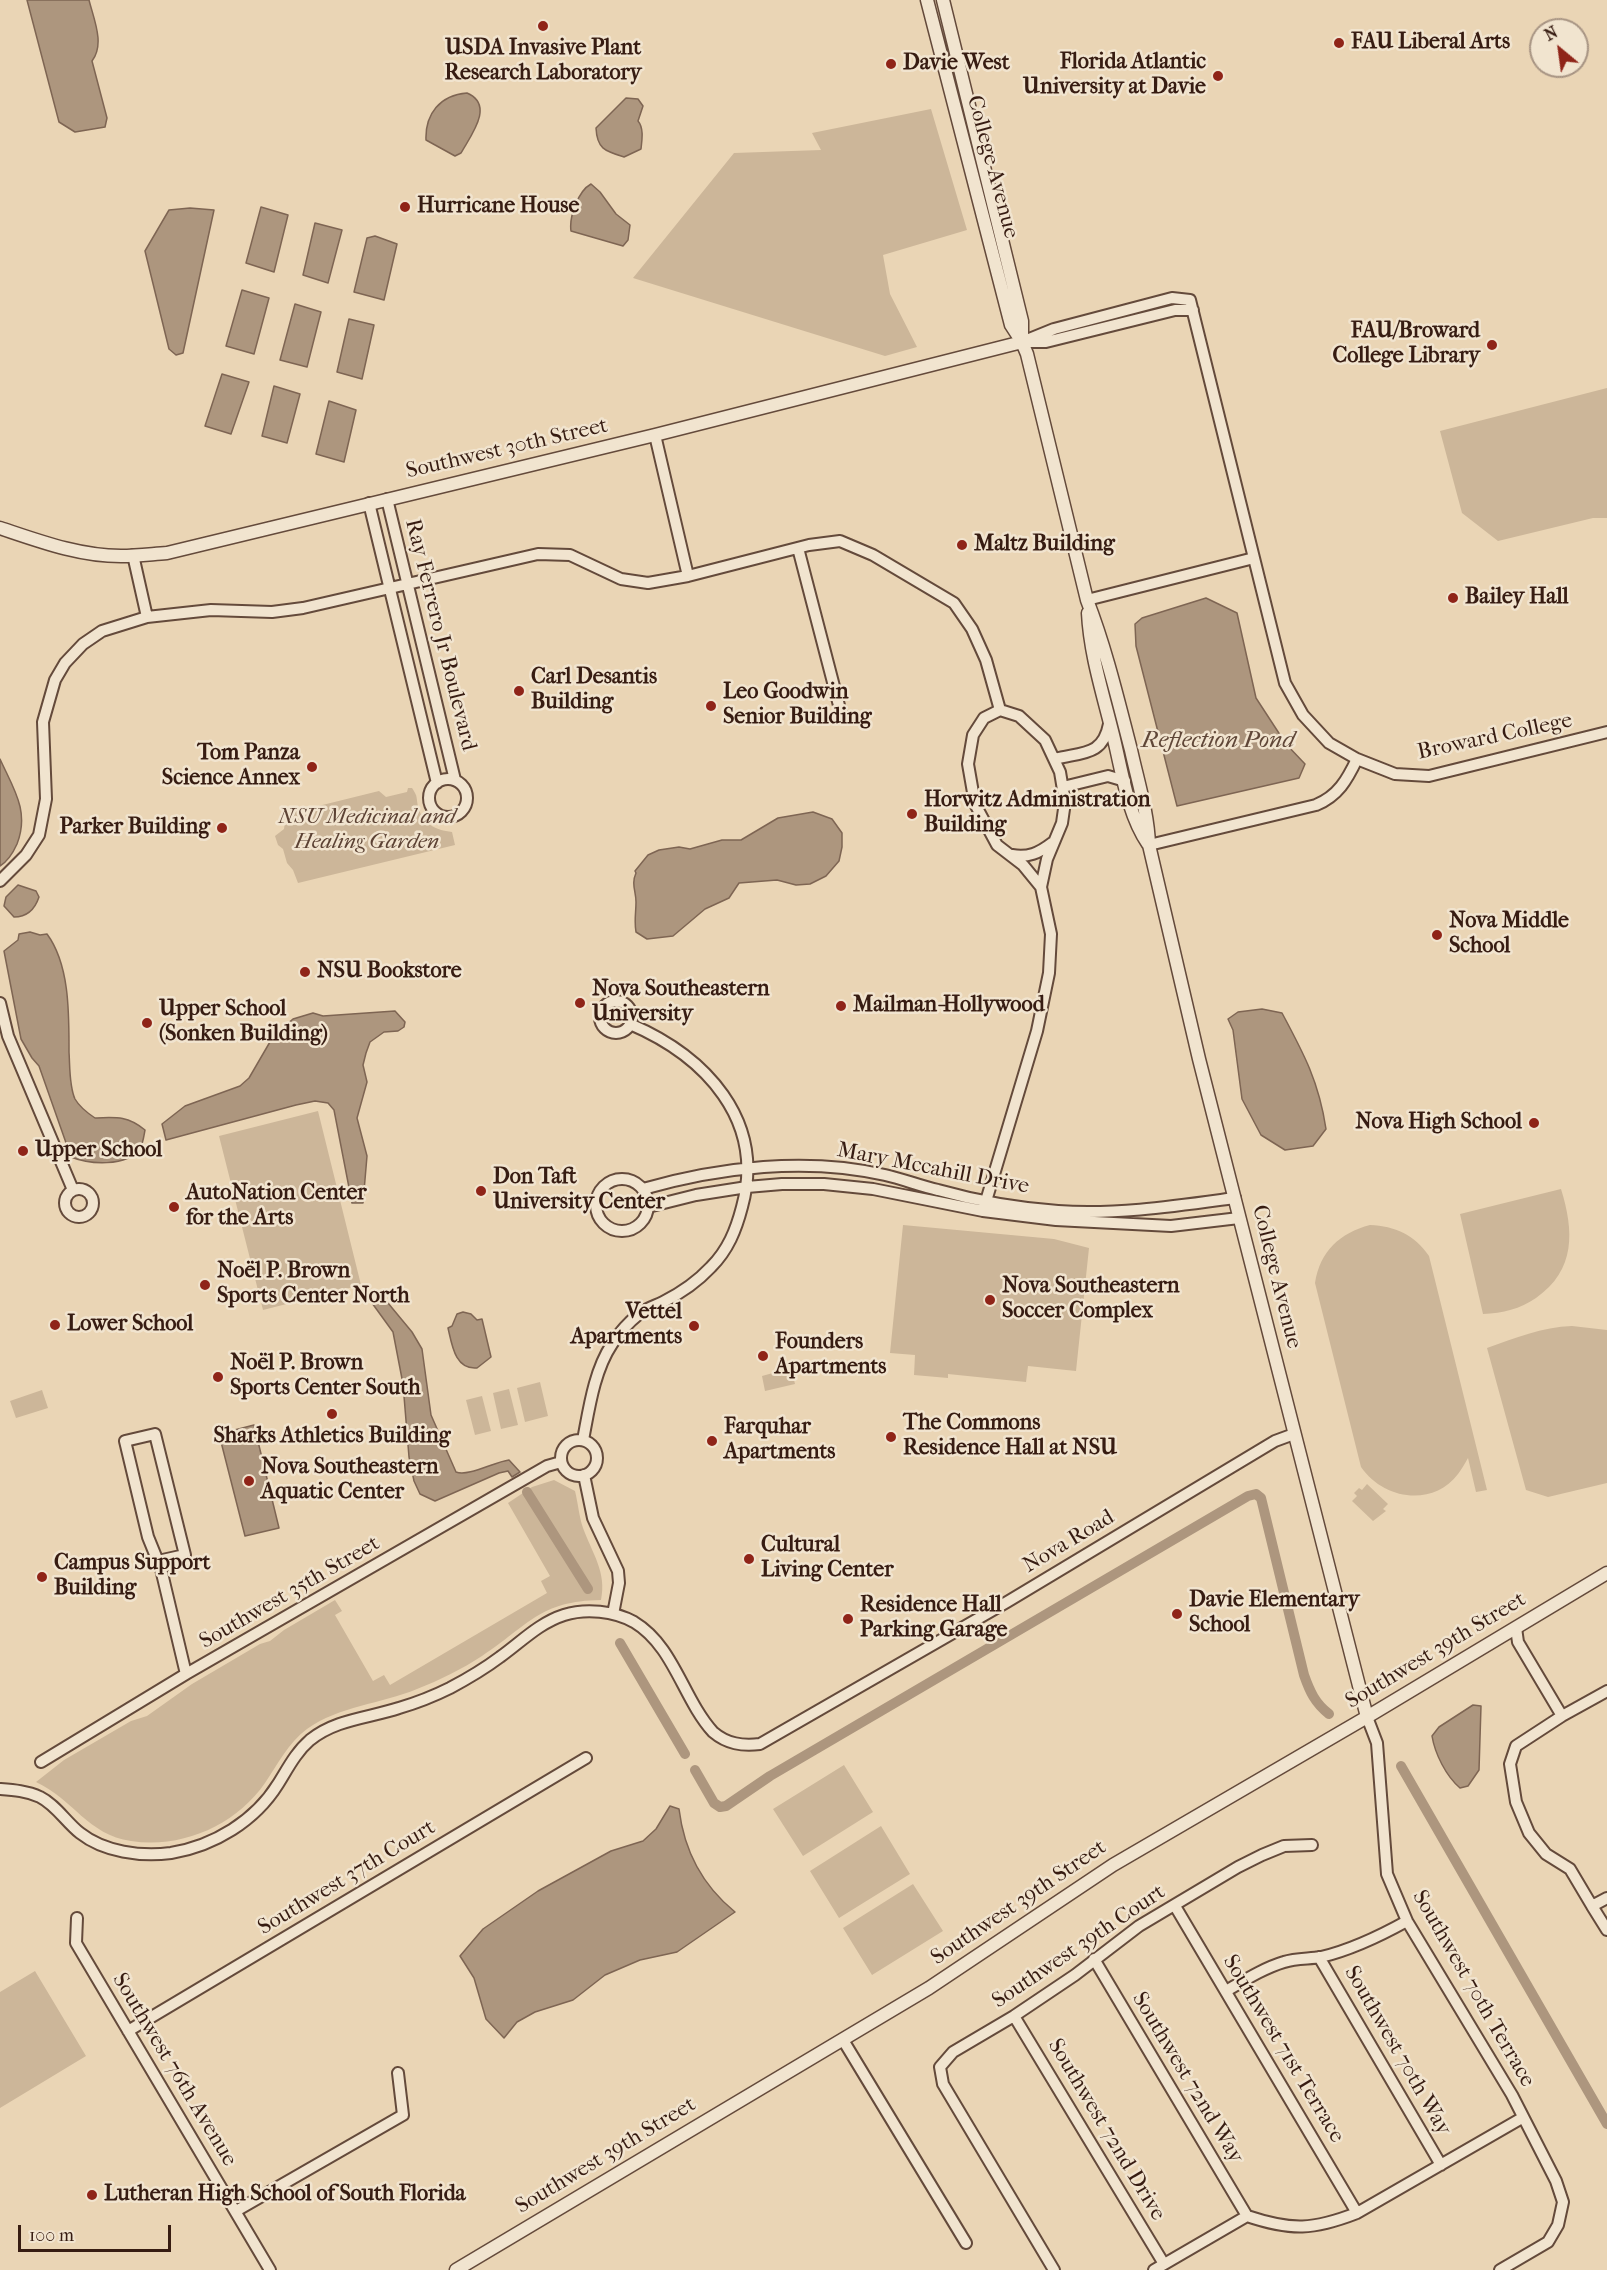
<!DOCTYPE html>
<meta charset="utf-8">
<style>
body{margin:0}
#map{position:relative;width:1607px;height:2270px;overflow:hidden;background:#ead5b5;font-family:"IM FELL French Canon",serif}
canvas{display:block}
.north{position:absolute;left:1529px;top:18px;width:60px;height:60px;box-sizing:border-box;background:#f1e4cf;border:2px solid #a79483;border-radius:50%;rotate:331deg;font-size:16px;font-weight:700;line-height:24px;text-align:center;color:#371c12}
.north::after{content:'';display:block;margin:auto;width:21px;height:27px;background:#8f2418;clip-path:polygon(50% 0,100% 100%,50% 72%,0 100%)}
.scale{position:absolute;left:18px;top:2225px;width:153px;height:27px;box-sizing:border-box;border:3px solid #371c12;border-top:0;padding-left:8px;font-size:18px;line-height:21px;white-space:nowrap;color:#371c12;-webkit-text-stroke:4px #f1e4cf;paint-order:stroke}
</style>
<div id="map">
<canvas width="1607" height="2270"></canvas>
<div class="north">N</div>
<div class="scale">100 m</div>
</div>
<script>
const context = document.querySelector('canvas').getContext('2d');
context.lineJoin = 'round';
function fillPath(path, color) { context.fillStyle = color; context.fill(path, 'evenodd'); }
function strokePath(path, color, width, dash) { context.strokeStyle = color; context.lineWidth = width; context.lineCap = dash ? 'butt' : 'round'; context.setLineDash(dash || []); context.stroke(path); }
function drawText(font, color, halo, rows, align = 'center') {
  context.font = font + ' "IM FELL French Canon",serif'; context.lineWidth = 5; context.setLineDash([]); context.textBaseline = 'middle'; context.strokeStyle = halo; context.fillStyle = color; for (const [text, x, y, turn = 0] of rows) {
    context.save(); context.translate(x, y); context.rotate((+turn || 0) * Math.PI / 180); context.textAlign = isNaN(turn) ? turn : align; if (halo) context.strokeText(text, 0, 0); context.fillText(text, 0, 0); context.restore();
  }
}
const green = new Path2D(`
 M931,109l36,121 -84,25 7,39 27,53 -32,9 -252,-78 101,-125 87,-3 -9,-17z
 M1607,388v130h-14l-95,23 -36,-28 -22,-82z
 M408,788h4c6,9 4,8 6,18 4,18 18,24 34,26l3,13 -157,38 -5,-13 -6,-7 -4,-14 -5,-4 -3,-9 9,-7 2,-15 93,-23 7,6 21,-5z
 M318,1111l43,174 -98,25 -44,-174z
 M1561,1189c13,42 15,81 -25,109 -16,11 -33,15 -53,16l-23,-100z
 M903,1225l151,14 35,9 -13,123 -48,-5 -2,16 -78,-8v4l-34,-3 1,-20 -25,-2z
 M1370,1225c25,1 45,10 59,31l58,234 -11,2 -8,-34c-3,5 -6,11 -10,16 -26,34 -75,25 -97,-7l-46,-184c5,-32 25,-50 55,-58z
 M1572,1326l35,4v153l-59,14 -22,-7 -39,-142c28,-10 55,-21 85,-22z
 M791,1368l4,16 -30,7 -3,-15z
 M540,1382l8,34 -23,6 -8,-34z
 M509,1389l9,36 -17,4 -8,-36z
 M42,1390l6,18 -32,10 -6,-17z
 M482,1396l9,35 -16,4 -9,-35z
 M554,1480l21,11c3,12 4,25 8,37 9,25 24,44 18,72 -62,1 -72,25 -119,56 -20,13 -42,24 -65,33 -36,15 -78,17 -110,40 -19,14 -29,35 -42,54 -29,42 -83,66 -134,58 -43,-6 -58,-42 -95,-59l28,-22 67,-39 16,-5 45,-32 68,-40 10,-3 14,-11 51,-30 7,11 -7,4 38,66 11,-6 6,10 157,-92 -6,-12 9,-5 -42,-73 24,-16z
 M1367,1484l21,20 -5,5 3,2 -13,10 -21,-20 5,-5 -3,-3 5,-5 3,2z
 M844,1765l29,47 -70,44 -30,-47z
 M881,1826l29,48 -71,44 -29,-47z
 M913,1884l30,47 -71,44 -29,-47z
 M35,1971l51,85 -86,52v-116z`);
const water = new Path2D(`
 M27,0h62c5,20 16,44 3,61l15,57 -2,9 -30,5 -16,-10z
 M467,93c28,12 4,42 -6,60l-6,3 -29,-16c-1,-26 14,-45 41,-47z
 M626,98l12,1 5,7 -5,15c6,7 4,19 3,28l-17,8c-19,-6 -27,-8 -28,-29z
 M591,184l9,8 16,22 14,11 -2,15 -5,6 -52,-15c-2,-14 7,-40 20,-47z
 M261,207l27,8 -14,57 -28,-9z
 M190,208l24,2 -31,143 -7,2 -7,-6 -24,-98 24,-41z
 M315,223l27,7 -14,53 -25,-8z
 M375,236l22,8 -13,56 -30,-8 13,-54z
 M242,290l27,8 -15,56 -28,-8z
 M295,304l26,8 -14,55 -27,-7z
 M349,319l25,6 -12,54 -25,-7z
 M222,374l27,8 -18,52 -26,-8z
 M274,386l26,8 -13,49 -25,-7z
 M329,401l27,9 -12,52 -28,-8z
 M1206,598l31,15 19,85 30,46 19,20 -6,14 -122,28 -41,-160 -1,-22 7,-6z
 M0,759c13,29 30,52 17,85 -4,9 -9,17 -17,22z
 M813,812l19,7 10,14v14l-3,14 -13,15 -16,8 -14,1 -19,-5 -38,3 -10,15 -24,11 -32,27 -26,3 -11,-7c-2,-11 0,-19 0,-30 0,-11 -5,-18 0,-29l-1,-2 13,-16 11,-5 20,-3 11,2 32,-9h19l37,-22z
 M18,885l18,6 3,6c-4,12 -11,20 -25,20l-10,-11 2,-9z
 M30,932l10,3 7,-1c23,31 22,81 22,118 1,14 0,34 6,47 4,7 14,15 20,19 22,-1 33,-2 50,12 -1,5 -2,14 -5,18 -13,20 -52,16 -69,9l-32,-91 -7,-8 -11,-19 -17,-88 14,-11 1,-6z
 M1262,1009l20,4c22,41 37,69 44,116l-13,17 -28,4 -24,-15 -19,-36 -9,-69 -5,-11 10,-7z
 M395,1011l10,11 -1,5 -6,4 -14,1 -14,10 -4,11 -3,12 4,17 -10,36 10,38 -4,47h-11l-18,-93 -6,-7 -13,-2 -19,4 -130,35 -4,-16 23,-18 55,-20 9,-8 25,-43 19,-16 20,-6 10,3z
 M383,1297l29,35 10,17 9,66 25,57c12,5 38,-10 53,-12l11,12 -8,5 -4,-6 -9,2 -64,28 -15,-7 -6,-13 -5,-24 -6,-73 -10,-52 -21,-29z
 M463,1312l8,2 6,6 5,-1 9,38 -14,11c-22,2 -25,-23 -29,-40l4,-2 5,-12z
 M254,1425l25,103 -34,8 -26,-102z
 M1473,1705l8,1 -2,64 -11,16 -8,2c-14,-12 -25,-34 -28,-52l7,-9z
 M670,1806l9,3c5,41 24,77 56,103l-58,40 -37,8 -35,15 -32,25 -38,12 -18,10 -13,16 -18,-19 -12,-41 -14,-22 23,-27 55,-38 73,-40 32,-10 13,-12z`);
const canal = new Path2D(`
 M527,1492l61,97
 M620,1643l65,111
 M1401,1766l206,358
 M695,1770l19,33 6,4 6,-1 44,-30 478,-280 8,-2 5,4 43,177c6,17 11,28 25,39`);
const minor = new Path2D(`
 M1022,342l32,-13 118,-31 18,2 95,383 18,32 26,28 28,16 38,15 34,2 178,-44
 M1029,342h17l129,-32h18
 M655,435l33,141
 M387,499l68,281
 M369,503l68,280
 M798,548l44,169
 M133,555l14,62
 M1087,600l167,-42
 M1055,759c27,-7 48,-3 54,-35
 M429 798a19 19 0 1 1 38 0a19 19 0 1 1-38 0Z
 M1063,787l45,-11 17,5
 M1149,845l167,-40c22,-9 31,-25 41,-46
 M1012,855c16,3 27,-2 40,-12
 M0,881l26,-26 13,-20 7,-36 -3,-77 12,-42 10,-17 18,-19 19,-13 45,-14 64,-7 61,2 31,-4 235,-54 32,1 51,24 27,4 40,-7 121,-31 31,-4 33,14 81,48 18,26 14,31 14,50
 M600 1017a16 16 0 1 1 32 0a16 16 0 1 1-32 0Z
 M0,1003l8,33 65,154
 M596 1205a26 26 0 1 1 52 0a26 26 0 1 1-52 0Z
 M65 1203a14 14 0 1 1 28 0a14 14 0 1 1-28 0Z
 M643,1189c77,-22 164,-32 242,-14 18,4 35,11 53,15 39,11 80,18 120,21 60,4 118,-5 177,-13
 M648,1207l48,-12 51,-8 35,-3h42l49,5 110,22 73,9 115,6 68,-8
 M983,1211l54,-180 12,-58 2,-39 -10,-47 6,-28 15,-36 3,-21 -5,-30 -15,-32 -26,-24 -19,-6 -16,8 -11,17 -5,29 7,40 22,41 26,20 18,22
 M561 1458a18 18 0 1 1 36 0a18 18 0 1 1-36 0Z
 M583,1440c6,-31 11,-69 29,-96 7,-11 17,-22 27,-30 8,-6 16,-8 24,-12 18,-9 34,-20 48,-35 17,-17 25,-37 31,-60 24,-87 -37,-151 -112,-183
 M584,1475l9,43 25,53 1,12 -6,31
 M158,1561l27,-6 -30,-121 -30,7 23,96 13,32 25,105
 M1516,1628l2,14 44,74
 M1607,1691l-45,25 -46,30 -6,18 6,38 13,31 17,21 24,15 22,37 15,-8
 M1367,1717l10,26 10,131 20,47 105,174 44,86 7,21 -5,23 -10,17 -48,28
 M41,1762l145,-88 361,-208 14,-4
 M0,1789c13,1 27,2 40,8 16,8 26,25 40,36 24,19 61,24 91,20 43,-7 84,-32 107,-69 10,-16 18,-32 32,-44 26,-21 59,-22 89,-32 17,-5 35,-12 51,-20 17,-9 34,-19 50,-31 21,-15 39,-34 64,-42 22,-7 50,-4 70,7 40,24 49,77 79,110 14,12 29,14 47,12l247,-142 268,-161 19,-7
 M1175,1906l182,307
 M1592,1906l15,24
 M77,1918l-1,25 194,327
 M1319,1957l122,208
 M1094,1959l153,257
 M1226,1991c19,-11 38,-23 58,-29 12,-4 25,-3 37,-5 30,-7 59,-21 86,-36
 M1014,2016l150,248
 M128,2031l458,-273
 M843,2040l123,203
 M236,2211l167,-96 -5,-42
 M1054,2270l-111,-186 -3,-17 13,-15 61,-36 61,-41 64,-49 99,-59 24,-12 22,-9 28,-1
 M1154,2270l93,-54c45,15 66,14 110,-3l165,-95`);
const tertiary = new Path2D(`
 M927,0l84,325 11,17 5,12 60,246c19,49 31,100 44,150 7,32 17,63 18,95l50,214 168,658
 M943,0l79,321v20
 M0,528c39,13 79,28 121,28 16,0 31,-2 46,-3l488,-118 367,-93
 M1088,613c2,41 15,81 25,122 9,36 14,78 35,109
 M456,2270l473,-282 184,-123 254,-148 240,-144`);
const markers = [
 [543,26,6,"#8f2418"],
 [1339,43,6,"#8f2418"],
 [891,64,6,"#8f2418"],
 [1218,76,6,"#8f2418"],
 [405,207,6,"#8f2418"],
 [1492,345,6,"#8f2418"],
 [962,545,6,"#8f2418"],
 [1453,598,6,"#8f2418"],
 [519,691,6,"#8f2418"],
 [711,706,6,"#8f2418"],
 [312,767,6,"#8f2418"],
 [912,814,6,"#8f2418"],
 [222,828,6,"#8f2418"],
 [1437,935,6,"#8f2418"],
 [305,972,6,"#8f2418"],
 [580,1003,6,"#8f2418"],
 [841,1006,6,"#8f2418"],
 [147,1023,6,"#8f2418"],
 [1534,1123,6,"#8f2418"],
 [23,1151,6,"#8f2418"],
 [481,1191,6,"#8f2418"],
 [174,1207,6,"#8f2418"],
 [205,1285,6,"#8f2418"],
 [990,1300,6,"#8f2418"],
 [55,1325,6,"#8f2418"],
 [694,1326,6,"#8f2418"],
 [763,1356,6,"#8f2418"],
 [218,1377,6,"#8f2418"],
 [332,1414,6,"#8f2418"],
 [891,1437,6,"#8f2418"],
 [712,1441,6,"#8f2418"],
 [249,1481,6,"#8f2418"],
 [749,1559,6,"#8f2418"],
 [42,1577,6,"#8f2418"],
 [1177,1614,6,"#8f2418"],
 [848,1619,6,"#8f2418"],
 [92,2195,6,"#8f2418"]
];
const poiNames = [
 ["FAU Liberal Arts",1351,43],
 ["USDA Invasive Plant",543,49,"center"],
 ["Research Laboratory",543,74,"center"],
 ["Florida Atlantic",1206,63,"right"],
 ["University at Davie",1206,88,"right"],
 ["Davie West",903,64],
 ["Hurricane House",417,207],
 ["FAU/Broward",1480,332,"right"],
 ["College Library",1480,357,"right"],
 ["Maltz Building",974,545],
 ["Bailey Hall",1465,598],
 ["Carl Desantis",531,678],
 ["Building",531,703],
 ["Leo Goodwin",723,693],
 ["Senior Building",723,718],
 ["Tom Panza",300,754,"right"],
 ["Science Annex",300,779,"right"],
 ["Horwitz Administration",924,801],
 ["Building",924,826],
 ["Parker Building",210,828,"right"],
 ["Nova Middle",1449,922],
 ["School",1449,947],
 ["NSU Bookstore",317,972],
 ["Nova Southeastern",592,990],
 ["University",592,1015],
 ["Mailman-Hollywood",853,1006],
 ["Upper School",159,1010],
 ["(Sonken Building)",159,1035],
 ["Nova High School",1522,1123,"right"],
 ["Upper School",35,1151],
 ["Don Taft",493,1178],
 ["University Center",493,1203],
 ["AutoNation Center",186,1194],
 ["for the Arts",186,1219],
 ["Noël P. Brown",217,1272],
 ["Sports Center North",217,1297],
 ["Nova Southeastern",1002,1287],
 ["Soccer Complex",1002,1312],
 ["Vettel",682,1313,"right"],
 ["Apartments",682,1338,"right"],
 ["Lower School",67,1325],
 ["Founders",775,1343],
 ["Apartments",775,1368],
 ["Noël P. Brown",230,1364],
 ["Sports Center South",230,1389],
 ["The Commons",903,1424],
 ["Residence Hall at NSU",903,1449],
 ["Farquhar",724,1428],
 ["Apartments",724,1453],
 ["Sharks Athletics Building",332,1437,"center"],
 ["Nova Southeastern",261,1468],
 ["Aquatic Center",261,1493],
 ["Cultural",761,1546],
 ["Living Center",761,1571],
 ["Campus Support",54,1564],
 ["Building",54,1589],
 ["Davie Elementary",1189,1601],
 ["School",1189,1626],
 ["Residence Hall",860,1606],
 ["Parking Garage",860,1631],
 ["Lutheran High School of South Florida",104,2195]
];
const streetNames = [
 ["College Avenue",992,167,75],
 ["Southwest 30th Street",507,449,-13],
 ["Ray Ferrero Jr Boulevard",440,635,76],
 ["Broward College",1495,737,-12],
 ["Mary Mccahill Drive",933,1169,11],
 ["College Avenue",1276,1277,76],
 ["Nova Road",1069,1542,-31],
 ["Southwest 35th Street",290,1593,-30],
 ["Southwest 39th Street",1436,1651,-31],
 ["Southwest 37th Court",347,1878,-31],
 ["Southwest 39th Street",1019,1903,-34],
 ["Southwest 39th Court",1079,1947,-34],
 ["Southwest 70th Terrace",1473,1989,60],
 ["Southwest 71st Terrace",1283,2049,59],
 ["Southwest 70th Way",1397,2051,60],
 ["Southwest 76th Avenue",174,2070,59],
 ["Southwest 72nd Way",1187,2078,59],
 ["Southwest 72nd Drive",1106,2130,59],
 ["Southwest 39th Street",606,2156,-31]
];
const parkNames = [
 ["NSU Medicinal and",367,818],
 ["Healing Garden",367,843]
];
const waterNames = [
 ["Reflection Pond",1218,741]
];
fillPath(green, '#ccb699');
fillPath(water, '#ad967e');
strokePath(water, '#7e6553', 1.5);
strokePath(canal, '#ad967e', 10);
strokePath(minor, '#644a3b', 14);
strokePath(tertiary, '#644a3b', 15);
strokePath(minor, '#f1e4cf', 10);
strokePath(tertiary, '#f1e4cf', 12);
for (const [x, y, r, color] of markers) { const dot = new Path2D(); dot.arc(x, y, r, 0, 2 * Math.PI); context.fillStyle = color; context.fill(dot); strokePath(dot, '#f1e4cf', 2); }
drawText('bold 22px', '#371c12', '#f1e4cf', poiNames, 'left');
drawText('22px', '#371c12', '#f1e4cf', streetNames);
drawText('italic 22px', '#5c4234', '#f1e4cf', parkNames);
drawText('italic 24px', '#604738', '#f1e4cf', waterNames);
</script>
